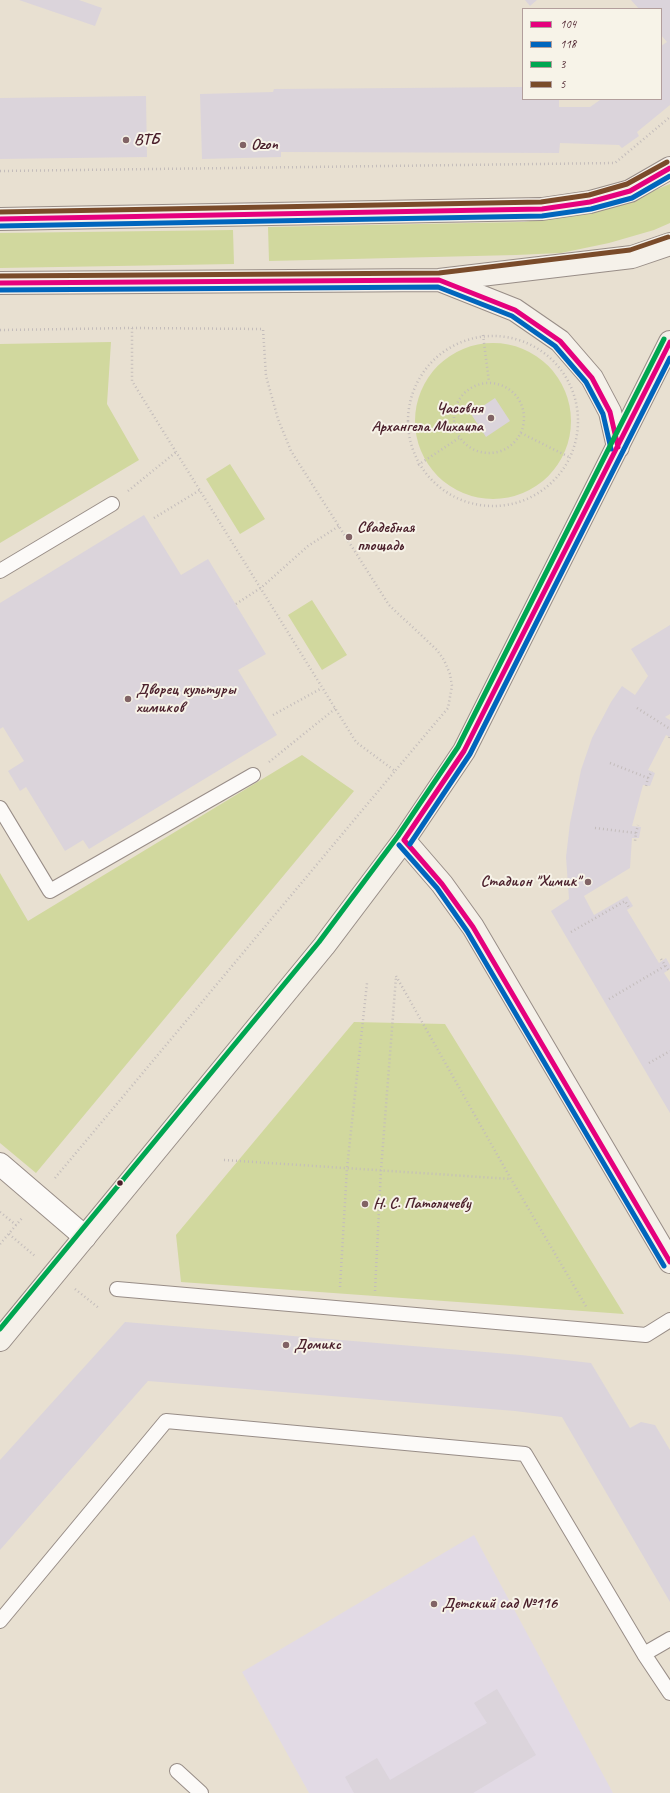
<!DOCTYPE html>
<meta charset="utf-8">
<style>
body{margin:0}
#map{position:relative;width:670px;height:1793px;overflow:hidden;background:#e8e0d1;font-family:Caveat,sans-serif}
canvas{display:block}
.legend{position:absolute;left:522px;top:8px;width:140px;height:92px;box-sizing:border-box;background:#f7f3e8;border:1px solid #b29e9c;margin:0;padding:5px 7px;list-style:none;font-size:12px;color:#4a1f2b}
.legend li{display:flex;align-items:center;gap:8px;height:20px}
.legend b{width:20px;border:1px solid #b29e9c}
</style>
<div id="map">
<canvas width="670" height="1793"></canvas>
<ul class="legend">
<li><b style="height:5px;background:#e5007d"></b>104</li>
<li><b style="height:5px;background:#0065bd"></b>118</li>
<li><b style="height:5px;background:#00a651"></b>3</li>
<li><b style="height:5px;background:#7a4b2a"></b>5</li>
</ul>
</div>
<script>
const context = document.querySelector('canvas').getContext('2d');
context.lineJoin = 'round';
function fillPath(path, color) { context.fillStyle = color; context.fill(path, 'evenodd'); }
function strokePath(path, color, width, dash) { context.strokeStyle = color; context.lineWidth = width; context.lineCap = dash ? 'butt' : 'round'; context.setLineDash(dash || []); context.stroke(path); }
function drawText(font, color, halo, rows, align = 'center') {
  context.font = font + ' Caveat,sans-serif'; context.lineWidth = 4; context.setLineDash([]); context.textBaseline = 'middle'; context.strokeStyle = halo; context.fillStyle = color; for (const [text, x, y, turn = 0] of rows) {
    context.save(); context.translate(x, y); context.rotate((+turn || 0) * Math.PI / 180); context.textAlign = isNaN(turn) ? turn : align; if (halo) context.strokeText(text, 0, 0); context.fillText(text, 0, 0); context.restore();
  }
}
const built = new Path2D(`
 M474,1535l139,258h-304l-67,-121z`);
const green = new Path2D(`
 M670,184v39l-16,7 -45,13 -48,10 -45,2 -247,6 -1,-34 255,-5c53,-6 98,-17 147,-38z
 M233,230l1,34 -234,4v-35z
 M111,342l-4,62 32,56 -139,83v-199z
 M415 421a78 78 0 1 1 156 0a78 78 0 1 1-156 0Z
 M230,464l35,55 -25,15 -34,-55z
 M312,600l35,55 -25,15 -34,-55z
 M302,755l52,36 -318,382 -36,-30v-270l28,48z
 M354,1022l91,2 179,290 -443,-32 -5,-47z`);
const building = new Path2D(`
 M19,0h60l23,8 -7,18z
 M525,0h12l-7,6z
 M631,0h39v105l-33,27 2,4 -17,12 -3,-3 -59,-2 -1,10 -278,-1v5l-79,2 -2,-65 73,-2 1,-3 249,-2v12h36v8h31l10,-7 -1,-1h62v-53l6,-4 -6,-7v-26h-22z
 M146,96l1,61 -147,2v-61z
 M495,398l15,23 -24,16 -15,-23z
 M144,515l37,60 27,-16 58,95 -28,16 39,65 -188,114 -6,-9 -18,11 -39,-64 -6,4 -12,-20 16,-10 -21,-34 -3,2v-126z
 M670,625v89l-5,3 5,3v17l-4,-2 -18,35 7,3 -5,13 -7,-1 -11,41 9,1 -2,11h-7l-2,30 -46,28 10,19 33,-19 6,10 -6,4 32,53 7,-5 4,7v4l-6,4 6,9v131l-119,-202 18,-12 -3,-42 4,-34 11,-53 11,-32 19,-36 11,-16 13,9 13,-19 -17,-27z
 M125,1322l396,33 70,8 39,65 11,-6 14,3 15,25v152l-108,-185 -47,-6 -367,-30 -148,169v-90z
 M497,1689l39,66 -63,38h-119l-9,-16 32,-19 13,22 97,-57 -13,-20z`);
const path = new Path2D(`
 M0,171l615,-8 55,-46
 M0,330l132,-2 131,1 3,47 12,43 13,32 98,154 48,45 7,10 6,14 2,12 -4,22 -53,63
 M483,335l6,47
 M408 421a85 85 0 1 1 170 0a85 85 0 1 1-170 0Z
 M454 418a35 35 0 1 1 70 0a35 35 0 1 1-70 0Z
 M521,433l50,25
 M418,465l41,-27
 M128,491l48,-39
 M154,518l46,-28
 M236,604l26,-17 46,-41 31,-20
 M637,708l33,21
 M273,715l49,-27
 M669,738l1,-3
 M269,762l67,-54
 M610,763l38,15 -2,8
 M648,778l4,-7
 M595,828l41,5 -1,8
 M636,833l2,-8
 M571,932l54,-31 5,8
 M661,959l8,12
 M396,976l115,203 76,129
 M609,999l56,-33
 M649,1063l21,-12
 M224,1160l287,19
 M55,1178l340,-407 -39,-29 -224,-361v-53
 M0,1212l16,13
 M9,1234l27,23
 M0,1244l23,-27
 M340,1287l7,-119 20,-185
 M75,1289l25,20
 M375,1291l6,-121 15,-193`);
const lane = new Path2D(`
 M0,571l112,-67
 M0,808l50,83 203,-116
 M117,1289l529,46 24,-15
 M0,1621l166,-200 359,33 119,200 26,39
 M644,1654l26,-15
 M177,1771l24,22`);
const street = new Path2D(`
 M0,1164l85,73`);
const secondary = new Path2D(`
 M0,219l542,-10 48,-7 40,-11 40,-23
 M442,281l73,29 45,31 32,37 18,34 8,35
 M0,283l439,-3 193,-23 38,-13
 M404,840l38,44 31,43 197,335
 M0,1340l324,-394 80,-106 60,-89 206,-409`);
const bus1 = new Path2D(`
 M0,219l542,-10 48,-7 40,-11 40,-23
 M0,283l439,-3 76,30 45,31 32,37 18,34 8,35
 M404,840l60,-89 206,-409
 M404,840l38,44 31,43 197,335`);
const bus2 = new Path2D(`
 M0,226l542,-10 49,-7 41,-11 38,-22
 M0,290l438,-3 74,29 43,30 31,36 17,32 8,35
 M410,844l60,-90 200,-396
 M399,845l38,43 30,43 197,335`);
const bus3 = new Path2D(`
 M0,1329l319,-387 79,-106 60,-89 206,-408`);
const bus4 = new Path2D(`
 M0,212l541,-10 48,-7 38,-11 40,-22
 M0,276l439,-3 191,-23 38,-13`);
const markers = [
 [126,140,4,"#816365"],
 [243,145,4,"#816365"],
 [491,418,4,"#816365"],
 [349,537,4,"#816365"],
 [128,699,4,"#816365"],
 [588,882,4,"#816365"],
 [120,1183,3.5,"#4a1f2b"],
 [365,1204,4,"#816365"],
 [286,1345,4,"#816365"],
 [434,1604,4,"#816365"]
];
const poiNames = [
 ["ВТБ",134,140],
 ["Ozon",251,145],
 ["Часовня",483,409,"right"],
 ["Архангела Михаила",483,427,"right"],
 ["Свадебная",357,528],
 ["площадь",357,546],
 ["Дворец культуры",136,690],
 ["химиков",136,708],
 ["Стадион \"Химик\"",580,882,"right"],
 ["Н. С. Патоличеву",373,1204],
 ["Домикс",294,1345],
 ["Детский сад №116",442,1604]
];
fillPath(built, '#e2dae5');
fillPath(green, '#d1d89e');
fillPath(building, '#dbd4db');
strokePath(lane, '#988d87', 16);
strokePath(street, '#988d87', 24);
strokePath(secondary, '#988d87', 24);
strokePath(path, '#c3bcbb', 2.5, [1, 3]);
strokePath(lane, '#fcfaf8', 14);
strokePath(street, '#fcfaf8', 22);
strokePath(secondary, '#f5f1ea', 22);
strokePath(bus1, '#e5007d', 5);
strokePath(bus2, '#0065bd', 5);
strokePath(bus3, '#00a651', 5);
strokePath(bus4, '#7a4b2a', 5);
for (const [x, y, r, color] of markers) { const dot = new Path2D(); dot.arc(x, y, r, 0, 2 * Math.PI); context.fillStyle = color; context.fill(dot); strokePath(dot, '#f7f3e8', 1.5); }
drawText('bold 16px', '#4a1f2b', '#f7f3e8', poiNames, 'left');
</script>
